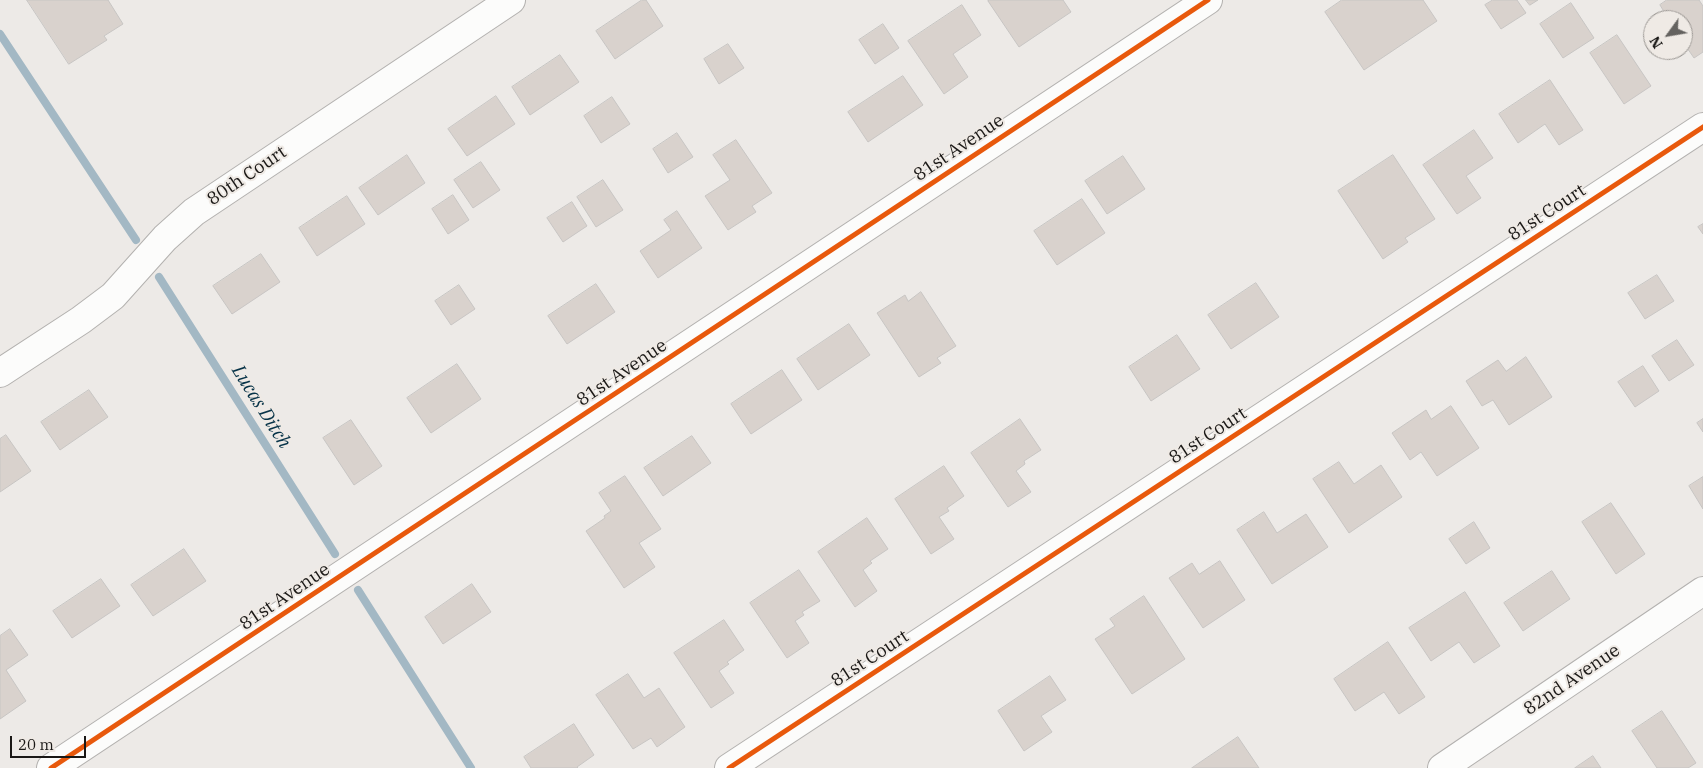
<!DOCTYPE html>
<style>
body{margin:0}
#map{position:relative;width:1703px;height:768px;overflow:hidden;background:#edeae7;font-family:"IBM Plex Serif",serif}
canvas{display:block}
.north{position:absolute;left:1643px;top:10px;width:50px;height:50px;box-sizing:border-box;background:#efeae5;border:1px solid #9a9692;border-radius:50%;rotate:238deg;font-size:14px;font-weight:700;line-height:20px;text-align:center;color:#1a1816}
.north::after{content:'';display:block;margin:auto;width:18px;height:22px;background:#64625f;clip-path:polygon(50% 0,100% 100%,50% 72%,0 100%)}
.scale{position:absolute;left:10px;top:736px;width:76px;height:22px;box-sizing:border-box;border:2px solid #1a1816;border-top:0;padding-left:6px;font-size:15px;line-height:18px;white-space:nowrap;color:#1a1816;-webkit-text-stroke:4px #efeae5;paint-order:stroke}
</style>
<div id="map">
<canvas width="1703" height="768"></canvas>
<div class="north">N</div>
<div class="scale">20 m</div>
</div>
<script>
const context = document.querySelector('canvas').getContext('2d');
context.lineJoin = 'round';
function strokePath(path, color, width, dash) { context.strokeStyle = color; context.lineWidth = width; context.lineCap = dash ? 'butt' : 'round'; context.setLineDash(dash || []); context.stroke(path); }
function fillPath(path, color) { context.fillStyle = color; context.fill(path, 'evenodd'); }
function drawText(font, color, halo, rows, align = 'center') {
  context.font = font + ' "IBM Plex Serif",serif'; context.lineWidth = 4; context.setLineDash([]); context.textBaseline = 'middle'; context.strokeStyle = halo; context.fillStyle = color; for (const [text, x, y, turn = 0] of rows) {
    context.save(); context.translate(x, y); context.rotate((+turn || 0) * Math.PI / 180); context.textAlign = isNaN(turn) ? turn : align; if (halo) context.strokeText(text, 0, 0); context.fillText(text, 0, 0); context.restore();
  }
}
const stream = new Path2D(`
 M0,34l136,206
 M159,277l176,277
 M358,590l113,178`);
const building = new Path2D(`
 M27,0h81l15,24 -19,12 3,4 -38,24z
 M642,0h4l17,26 -48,33 -19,-28z
 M990,0h73l8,12 -52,35 -31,-46z
 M1342,0h81l14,21 -73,49 -39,-58z
 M1493,0h24l9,13 -25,16 -16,-24z
 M1526,0h12l-8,5z
 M1667,0h32l4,6v46l-9,6 -11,-16v-22h-14l-9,-15z
 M1571,3l23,35 -31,20 -23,-34z
 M962,5l19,30 -28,19 15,23 -24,17 -36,-53z
 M883,24l16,24 -24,16 -16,-24z
 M1617,35l34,51 -27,18 -34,-51z
 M728,44l16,24 -25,16 -15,-25z
 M560,55l19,27 -49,33 -18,-28z
 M903,76l20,29 -55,37 -20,-30z
 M1550,80l33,50 -24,15 -14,-21 -27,19 -19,-29z
 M496,96l19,28 -48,32 -19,-27z
 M612,97l18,27 -29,19 -17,-27z
 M1474,130l19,28 -27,18 15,22 -24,16 -34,-49z
 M677,133l16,24 -25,16 -15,-24z
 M736,140l36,53 -20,13 4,6 -28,18 -23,-34 25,-16 -17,-25z
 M407,155l18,28 -47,32 -19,-27z
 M1393,155l42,64 -30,19 3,4 -25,17 -45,-68z
 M1123,156l22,33 -38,25 -22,-33z
 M481,162l19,28 -27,18 -19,-28z
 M603,180l20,30 -27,17 -19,-30z
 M453,195l16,25 -21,14 -16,-25z
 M347,196l18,28 -48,32 -18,-28z
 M1082,199l23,34 -48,32 -23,-34z
 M572,202l15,24 -24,16 -16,-24z
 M677,211l25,37 -44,30 -18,-27 31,-21 -7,-10z
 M1703,224v10l-5,-7z
 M261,254l19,28 -48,32 -19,-28z
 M1657,275l17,26 -29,18 -17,-26z
 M1256,283l23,34 -48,32 -23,-34z
 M596,284l19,28 -48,32 -19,-28z
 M459,285l16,24 -24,16 -16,-24z
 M921,292l35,54 -19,12 4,5 -22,14 -42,-64 28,-18 3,6z
 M849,324l21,31 -52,35 -21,-31z
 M1177,335l23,34 -49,32 -22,-34z
 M1677,340l17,25 -25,16 -17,-25z
 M1526,357l26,40 -43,28 -16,-25 -11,6 -16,-25 32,-21 8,11z
 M457,364l24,35 -50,34 -24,-35z
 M1643,366l16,25 -24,16 -17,-25z
 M782,370l20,30 -51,34 -20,-30z
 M89,390l19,27 -48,33 -19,-28z
 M1451,406l28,42 -42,28 -16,-24 -11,8 -18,-27 34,-23 5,9z
 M1020,419l21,31 -17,11 1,3 -9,7 15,21 -23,15 -37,-54z
 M1703,419v13l-6,-9z
 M351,420l31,46 -28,19 -31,-47z
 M6,435l25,36 -31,21v-53z
 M692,436l19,27 -48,33 -19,-28z
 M1339,462l15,22 27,-19 21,32 -53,36 -36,-54z
 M944,466l20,30 -17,12 2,3 -10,6 15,22 -23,15 -36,-55z
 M625,476l36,53 -22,14 16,24 -31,21 -38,-57 19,-13 -1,-2 7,-5 -12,-18z
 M1703,477v32l-14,-23z
 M1611,503l34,51 -29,20 -34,-52z
 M1264,512l13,21 29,-19 22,33 -56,37 -35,-54z
 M867,518l21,31 -18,12 2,2 -9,7 14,21 -22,16 -37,-55z
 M1474,522l16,26 -24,16 -17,-25z
 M184,549l22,32 -53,35 -22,-31z
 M1220,561l25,39 -42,28 -34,-50 23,-15 7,11z
 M799,570l21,31 -18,11 2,3 -9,6 14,22 -22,15 -37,-55z
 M1552,571l18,28 -47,32 -19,-28z
 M101,579l19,27 -48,32 -19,-27z
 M472,584l19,28 -48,32 -18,-27z
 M1465,592l35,54 -26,17 -15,-21 -28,19 -22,-33z
 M1144,596l41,63 -53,35 -37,-55 20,-13 -5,-7z
 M724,620l20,30 -17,12 2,2 -10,7 15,22 -23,15 -37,-55z
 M10,629l18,26 -22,15 20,31 -26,18v-83z
 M1388,642l37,55 -26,17 -15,-22 -29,19 -21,-32z
 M628,674l16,24 15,-10 26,39 -28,20 -6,-9 -18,11 -37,-54z
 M1050,676l16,24 -25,16 11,16 -28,19 -26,-40z
 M1662,711l34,52 -8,5h-31l-25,-37z
 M574,724l20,31 -17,12 1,1h-47l-7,-11z
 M1238,737l21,31h-67z
 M1593,756l8,12h-26z`);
const minor = new Path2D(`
 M0,373l81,-53 32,-24 52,-58 29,-26 317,-212
 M51,768l1157,-768
 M729,768l974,-641
 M1442,768l261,-177`);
const cycleway = new Path2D(`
 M51,768l1157,-768
 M729,768l974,-641`);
const streetNames = [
 ["81st Avenue",959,148,-34],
 ["80th Court",247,176,-34],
 ["81st Court",1547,213,-33],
 ["81st Avenue",622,373,-34],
 ["81st Court",1208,436,-33],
 ["81st Avenue",285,597,-34],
 ["81st Court",870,659,-33],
 ["82nd Avenue",1572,680,-34]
];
const waterNames = [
 ["Lucas Ditch",261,407,58]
];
strokePath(stream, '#a3b8c4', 8);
fillPath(building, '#d9d2cd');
strokePath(building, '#c7c5c3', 1);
strokePath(minor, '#b3b1af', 30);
strokePath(minor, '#fcfcfb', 28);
strokePath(cycleway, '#e8590c', 5);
drawText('18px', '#1a1816', '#efeae5', streetNames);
drawText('italic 19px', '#073348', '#efeae5', waterNames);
</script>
